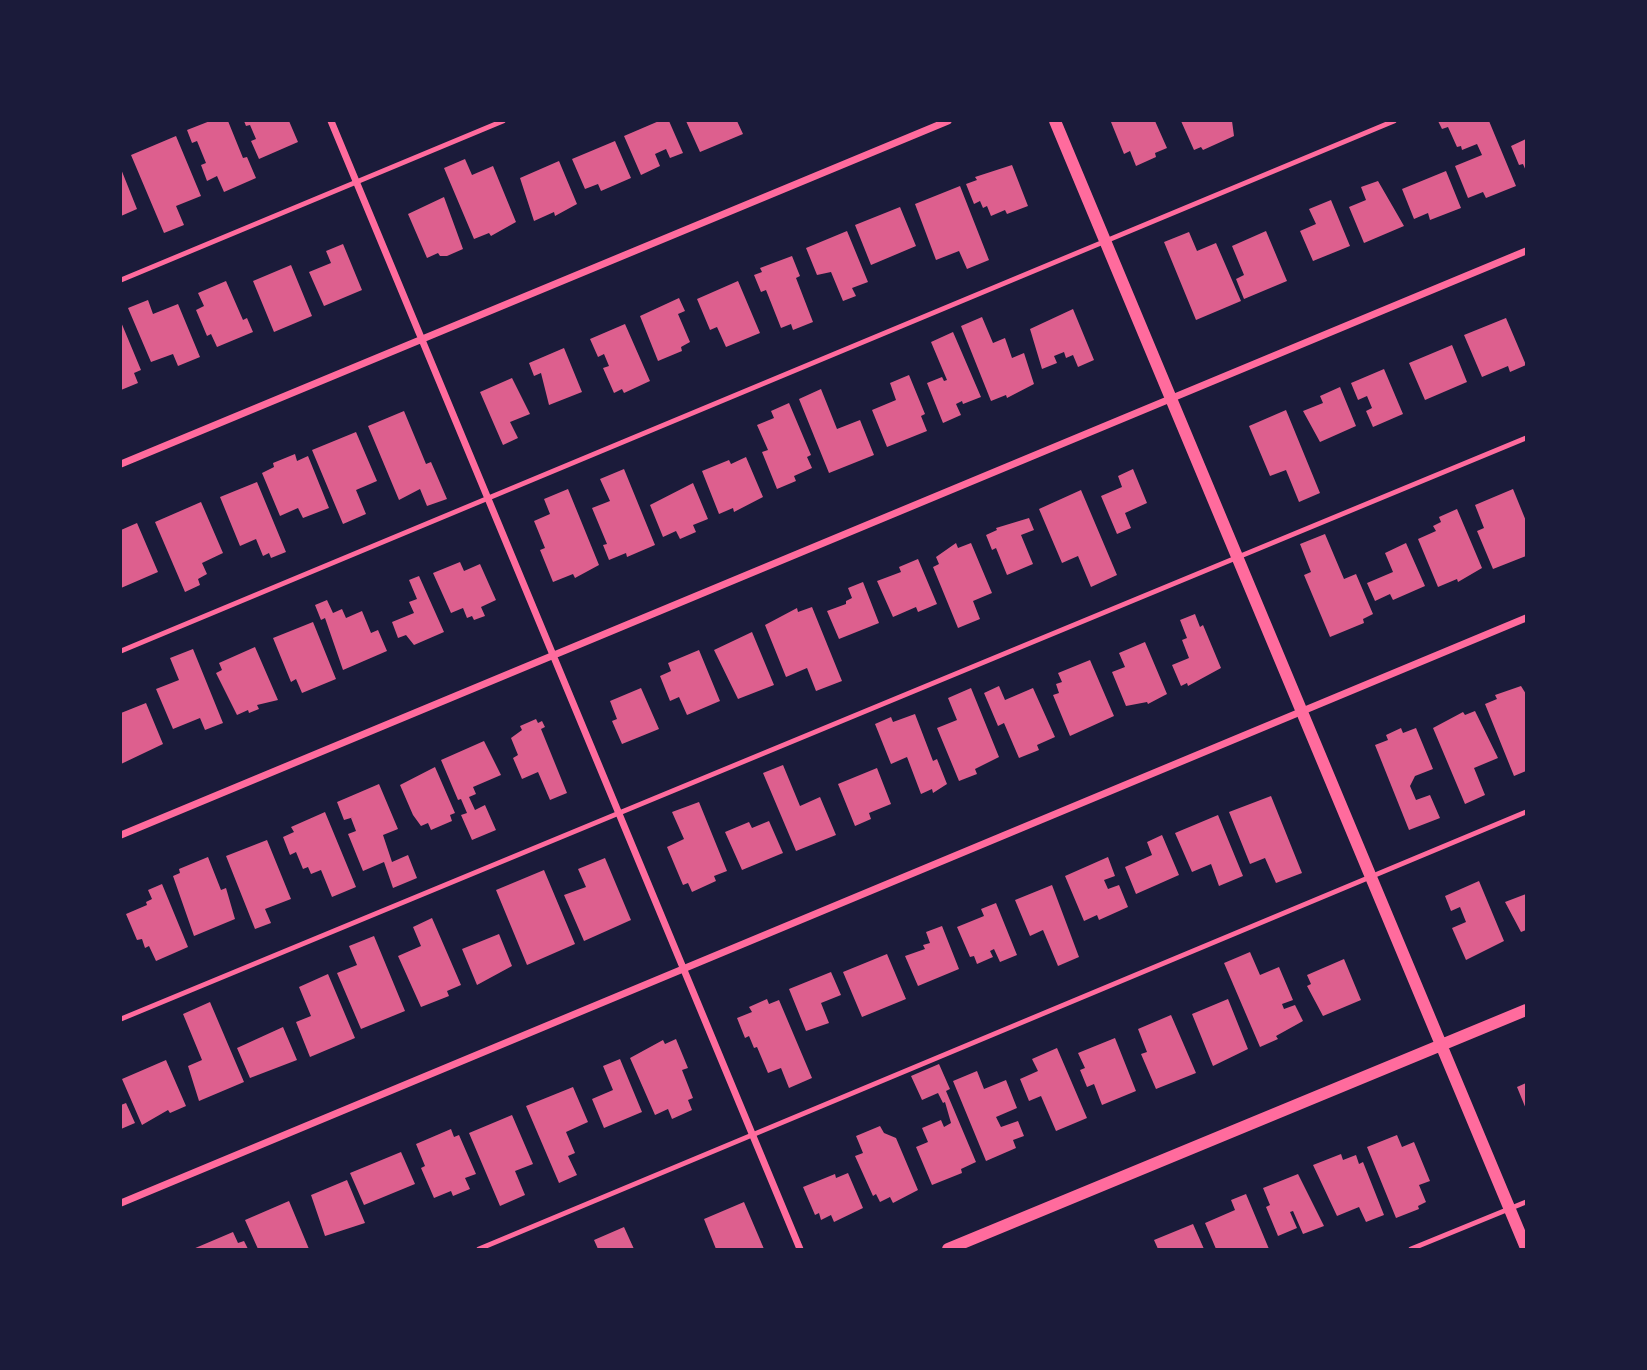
<!DOCTYPE html>
<style>
body{margin:0}
#map{position:relative;width:1647px;height:1370px;overflow:hidden;background:#1b1b3a;font-family:"Golos Text",sans-serif}
canvas{display:block}
.frame{position:absolute;inset:0;border:122px solid #1b1b3a;pointer-events:none}
</style>
<div id="map">
<canvas width="1647" height="1370"></canvas>
<div class="frame"></div>
</div>
<script>
const context = document.querySelector('canvas').getContext('2d');
context.lineJoin = 'round';
function fillPath(path, color) { context.fillStyle = color; context.fill(path, 'evenodd'); }
function strokePath(path, color, width, dash) { context.strokeStyle = color; context.lineWidth = width; context.lineCap = dash ? 'butt' : 'round'; context.setLineDash(dash || []); context.stroke(path); }
const building = new Path2D(`
 M210,121h18l15,37 4,-1 9,21 -32,14 -7,-16 -10,5 -6,-16 5,-2 -9,-22 -5,2 -5,-13z
 M244,121h45l9,21 -39,17 -8,-18 5,-2 -6,-14 -4,1z
 M659,121h10l14,32 -13,5 -4,-9 -11,5 5,12 -19,9 -17,-39z
 M686,121h51l6,13 -43,18z
 M1155,121l12,27 -12,5 1,4 -20,9 -6,-15 -6,3 -13,-32z
 M1181,121h51l2,15 -31,14 -2,-3 -7,3z
 M1438,121h51l27,65 -30,12 -3,-6 -15,6 -13,-32 27,-11 -5,-11 -15,6 -1,-4 -4,1 -9,-20 -6,2z
 M176,136l25,60 -25,10 8,19 -20,8 -33,-78z
 M1526,139v32l-3,-7 -4,1 -8,-19z
 M615,141l16,37 -30,13 -3,-7 -13,5 -13,-30z
 M465,159l7,16 21,-9 23,56 -25,14 -2,-3 -15,6 -30,-71z
 M559,161l18,43 -22,12 -1,-4 -20,9 -14,-43z
 M1012,165l16,41 -21,8 -2,-4 -14,6 -4,-10 -4,2 -3,-7 -6,3 -8,-20 11,-4 -2,-3z
 M121,169l16,40 -16,7z
 M1446,171l15,37 -31,12 -2,-7 -14,6 -12,-30z
 M1378,181l26,45 -40,17 -15,-36 17,-7 -5,-13z
 M960,186l29,74 -22,9 -8,-18 -23,9 -21,-56z
 M444,197l19,52 -16,7h-7l-2,-3 -11,5 -19,-44z
 M1331,200l19,46 -37,15 -13,-30 16,-7 -7,-15z
 M900,207l16,39 -45,19 -16,-40z
 M847,231l21,51 -16,6 4,8 -13,5 -12,-29 -14,3 -11,-27z
 M1266,231l21,50 -43,18 -8,-20 8,-4 -12,-29z
 M1189,232l8,19 19,-8 25,58 -45,19 -32,-78z
 M343,244l19,46 -38,16 -15,-34 22,-9 -5,-12z
 M792,256l8,20 -4,2 17,44 -20,8 -2,-6 -10,4 -15,-38 -5,2 -7,-17 8,-3 -2,-4z
 M291,265l21,51 -38,16 -21,-51z
 M226,281l17,39 4,-2 6,14 -36,15 -6,-13 -4,2 -11,-26 8,-4 -6,-13z
 M738,281l22,52 -34,14 -9,-20 -7,3 -13,-31z
 M679,298l6,13 -7,3 12,28 -9,5 1,4 -24,10 -18,-45z
 M148,300l5,14 25,-10 22,53 -22,9 -5,-12 -22,8 -23,-54z
 M1073,309l21,51 -16,7 -5,-12 -7,3 -2,-6 -10,4 3,7 -15,6 -12,-40z
 M982,317l11,26 12,-5 7,20 12,-5 10,31 -27,14 -1,-3 -15,6 -30,-75z
 M1506,318l20,47 -16,7 -2,-6 -26,11 -18,-42z
 M121,322l20,48 -7,3 4,10 -17,7z
 M625,324l25,57 -26,12 -2,-4 -8,4 -11,-25 6,-2 -5,-12 -6,3 -8,-18z
 M953,332l28,65 -18,7 -1,-3 -6,3 5,11 -18,8 -16,-40 15,-6 2,4 3,-1 -16,-38z
 M1452,345l15,37 -42,18 -16,-37z
 M564,348l18,44 -33,13 -8,-32 -7,3 -5,-13z
 M1384,369l19,45 -30,13 -7,-16 6,-3 -5,-12 -9,4 -7,-17z
 M909,375l16,39 -4,2 6,15 -40,16 -15,-37 24,-10 -6,-17z
 M512,378l18,36 -20,8 8,16 -15,7 -23,-53z
 M1340,387l16,39 -36,16 -17,-31 20,-8 -3,-7z
 M821,389l16,40 23,-9 14,35 -45,18 -30,-74z
 M789,403l22,52 -4,2 5,11 -18,8 2,5 -19,8 -15,-37 6,-2 -11,-25 17,-7 -3,-7z
 M1286,410l34,83 -21,9 -13,-32 -16,6 -21,-50z
 M404,411l22,53 5,-2 16,37 -20,7 -7,-17 -21,11 -31,-74z
 M356,432l21,49 -21,9 10,24 -23,10 -31,-74z
 M295,454l2,7 11,-5 21,52 -26,10 -5,-10 -18,8 -18,-43 12,-6 -1,-4z
 M746,457l17,40 -29,15 -1,-4 -14,6 -17,-43 27,-11 2,4z
 M624,469l31,76 -28,12 -1,-4 -17,7 -6,-15 4,-1 -15,-36 18,-7 -10,-22z
 M1133,469l14,34 -22,10 6,15 -14,6 -16,-38 21,-9 -4,-11z
 M257,482l29,70 -15,6 -2,-5 -6,3 -7,-17 -16,7 -20,-49z
 M693,483l15,36 -15,6 3,7 -16,7 -4,-8 -13,6 -13,-32z
 M568,489l31,76 -24,13 -2,-4 -20,8 -13,-32 5,-2 -11,-27 16,-7 -6,-15z
 M1513,489l13,32v35l-33,13 -16,-38 7,-3 -9,-23z
 M1081,490l36,85 -26,12 -13,-31 -16,7 -23,-54z
 M201,502l22,51 -21,10 5,11 -9,5 2,6 -15,7 -30,-70z
 M1457,509l25,59 -24,14 -1,-3 -19,8 -20,-48 18,-8 -3,-5 8,-4 -2,-5z
 M1029,518l5,12 -13,5 12,29 -26,11 -11,-27 -4,2 -6,-15 11,-5 -1,-2z
 M137,523l21,49 -37,16v-58z
 M1325,534l19,45 12,-5 17,40 -10,5 1,4 -34,14 -26,-62 7,-3 -11,-28z
 M956,543l2,5 13,-5 21,50 -19,8 7,18 -22,9 -25,-61 6,-3 -3,-7z
 M1406,543l19,43 -32,14 -3,-6 -15,7 -8,-18 26,-11 -8,-19z
 M918,559l19,45 -19,8 -2,-5 -23,10 -16,-36 24,-9 -2,-5z
 M460,562l4,9 16,-7 16,36 -15,7 4,9 -11,4 -2,-4 -5,2 -4,-10 -12,5 -18,-40z
 M419,576l25,56 -30,13 -8,-10 -8,3 -6,-16 22,-9 -5,-11 8,-3 -8,-19z
 M863,582l16,41 -40,16 -12,-28 19,-7v-3l6,-3 -4,-10z
 M327,600l6,13 9,-4 4,9 16,-7 9,22 7,-3 9,21 -44,19 -18,-52 -4,2 -6,-15z
 M812,607l30,74 -26,10 -9,-23 -21,9 -21,-52 32,-17 1,4z
 M1195,614l5,13 3,-2 18,43 -33,18 -1,-3 -6,3 -9,-21 17,-7 -7,-18 5,-2 -7,-18z
 M313,622l23,57 -34,14 -6,-14 -5,3 -18,-44z
 M752,632l22,53 -36,14 -24,-49z
 M1145,642l22,52 -19,10 -1,-2 -21,4 -14,-34 13,-5 -6,-14z
 M255,647l23,53 -21,5 2,4 -10,4 -1,-3 -11,5 -21,-42 6,-3 -3,-7z
 M193,649l30,74 -18,7 -5,-12 -27,11 -17,-40 23,-9 -9,-22z
 M699,650l21,51 -33,14 -8,-18 -9,4 -10,-25 11,-5 -3,-8z
 M1090,660l24,56 -44,20 -17,-41 6,-2 -3,-9 6,-2 -4,-9z
 M999,686l6,14 28,-12 22,49 -18,8 2,5 -20,8 -15,-35 -6,3 -14,-33z
 M1521,686l5,8v77l-12,5 -29,-72 12,-5 -2,-4z
 M641,688l18,41 -37,15 -10,-23 5,-2 -7,-18z
 M971,688l28,69 -24,12 2,5 -18,7 -22,-53 20,-8 -9,-22z
 M146,703l17,41 -42,20v-51z
 M1475,711l23,47 -24,10 11,27 -20,9 -32,-76 30,-16 2,3z
 M915,714l18,47 4,-2 10,25 -14,9 -1,-4 -11,5 -14,-37 -16,7 -16,-40 16,-7 2,5z
 M536,719l2,4 4,-2 3,6 -4,2 26,64 -17,7 -12,-28 -16,7 -9,-21 5,-3 -7,-17 11,-8 -2,-4z
 M1401,728l2,5 13,-5 17,41 -18,7 -5,10 6,14 14,-5 10,23 -31,12 -34,-85 13,-5 -2,-5z
 M484,741l17,34 -28,12 3,7 -7,3 6,13 10,-5 11,25 -24,10 -11,-25 6,-2 -6,-14 -3,1 -17,-40z
 M783,765l17,41 20,-9 16,38 -40,16 -33,-78z
 M435,767l20,46 -5,2 2,6 -21,9 -3,-7 -7,3 -8,-11 -13,-30z
 M877,768l14,36 -22,9 2,6 -16,7 -17,-42z
 M379,784l19,45 -15,6 9,27 16,-7 9,23 -24,10 -9,-26 -21,9 -15,-37 8,-3 -5,-13 3,-1 -10,3 -7,-18z
 M1271,796l31,77 -26,10 -11,-25 -15,6 -21,-52z
 M699,802l28,69 -13,5 2,5 -24,11 -4,-9 -5,2 -16,-38 17,-8 -12,-27z
 M325,812l31,75 -24,10 -11,-27 -10,4 -3,-7 -5,2 -7,-17 -6,3 -7,-18 11,-5 -3,-5z
 M1218,815l25,61 -24,10 -8,-22 -19,8 -17,-39z
 M769,821l14,32 -41,17 -17,-38 24,-10 3,6z
 M1162,835l17,40 -43,19 -11,-27 27,-12 -5,-13z
 M267,840l24,59 -26,10 6,14 -16,6 -29,-73z
 M208,857l13,33 5,-2 9,31 -41,17 -21,-60 7,-3 -1,-4z
 M1108,857l7,19 -11,4 4,9 11,-4 9,22 -29,13 -2,-5 -13,6 -19,-45z
 M605,858l26,62 -47,21 -20,-46 22,-8 -8,-18z
 M544,870l31,74 -48,21 -31,-75z
 M1479,881l25,60 -38,19 -14,-32 14,-6 -6,-15 -9,4 -6,-15z
 M162,884l26,63 -32,14 -7,-15 -4,2 -3,-9 -5,1 -11,-26 21,-9 -1,-3 6,-3 -4,-9z
 M1052,885l27,72 -21,9 -15,-36 -13,6 -15,-36z
 M1526,894v36l-5,2 -16,-30z
 M996,903l21,52 -17,7 -6,-13 -4,2 3,6 -16,7 -3,-8 -4,1 -13,-30 27,-11 -3,-7z
 M432,918l29,67 -14,6 2,5 -28,11 -23,-51 23,-10 -8,-19z
 M942,926l17,43 -41,17 -13,-30 20,-7 -2,-4 7,-2 -4,-11z
 M499,934l13,32 -35,19 -15,-36z
 M374,936l31,75 -44,18 -24,-56 20,-8 -8,-19z
 M1250,952l10,23 19,-8 14,33 -11,4 2,5 11,-4 8,16 -27,15 2,3 -18,8 -36,-84z
 M887,954l19,45 -44,18 -19,-45z
 M1344,959l17,41 -38,16 -16,-30 4,-2 -4,-9z
 M831,972l10,23 -20,8 8,20 -23,8 -17,-42z
 M328,974l27,64 -45,19 -14,-35 15,-6 -12,-29z
 M767,999l2,5 10,-4 33,78 -23,10 -8,-20 -13,5 -11,-26 -3,1 -5,-12 -4,2 -8,-20 15,-6 -3,-5z
 M1228,999l20,50 -35,17 -21,-52z
 M210,1002l34,80 -45,19 -11,-35 14,-6 -19,-46z
 M1171,1015l25,58 -40,16 -15,-35 6,-2 -9,-23z
 M283,1027l14,33 -47,18 -13,-30z
 M1115,1038l21,53 -34,14 -8,-21 -7,3 -7,-17 5,-2 -7,-15z
 M676,1039l12,29 -6,2 11,28 -5,2 4,10 -20,9 -4,-10 -13,6 -25,-57 33,-18 2,4z
 M1057,1048l30,70 -31,13 -15,-35 -12,5 -9,-22 18,-8 -6,-12z
 M620,1059l22,53 -38,16 -12,-29 21,-9 -10,-24z
 M166,1060l20,46 -16,7 -2,-3 -26,15 -20,-46z
 M939,1064l11,25 -4,2 30,71 -15,7 1,4 -30,12 -16,-38 12,-5 -6,-14 19,-8 3,7 7,-4 -6,-21 -2,1 -5,-10 -16,7 -11,-24z
 M977,1071l7,18 22,-9 11,28 -21,9 5,10 17,-6 6,15 -11,4 3,8 -30,13 -33,-80z
 M1526,1083v26l-9,-22z
 M573,1087l15,35 -22,10 9,21 -7,3 9,19 -18,8 -33,-77z
 M126,1103l9,20 -14,6v-24z
 M512,1115l21,49 -18,7 10,24 -25,11 -31,-73z
 M880,1126l4,7 12,5 22,52 -25,13 -3,-6 -10,5 -4,-8 -3,2 -18,-40 8,-3 -7,-17z
 M451,1129l3,8 5,-2 17,39 -11,4 5,11 -17,7 -2,-5 -17,7 -13,-30 4,-2 -9,-22z
 M1397,1135l5,12 12,-5 16,39 -11,4 7,17 -8,4 1,3 -23,9 -29,-71z
 M401,1152l14,32 -51,21 -14,-32z
 M1341,1154l2,6 13,-5 3,9 4,-2 21,53 -18,7 -7,-15 -22,9 -24,-51z
 M848,1173l15,35 -29,14 -3,-7 -10,5 -2,-7 -4,2 -12,-28 32,-13 1,4z
 M1298,1174l26,52 -21,8 -10,-23 -3,1 7,16 -19,8 -12,-29 4,-2 -7,-17z
 M347,1180l18,43 -40,13 -14,-41z
 M1246,1194l23,55h-53l-11,-26 30,-13 -4,-10z
 M289,1201l20,48h-51l-13,-29z
 M744,1202l20,47h-48l-12,-30z
 M1193,1224l11,25h-46l-4,-9z
 M624,1227l10,22h-36l-4,-9z
 M233,1232l5,11 6,-2 4,8h-55z`);
const service = new Path2D(`
 M121,280l382,-159
 M121,651l1273,-530
 M121,1019l1405,-581
 M479,1249l1047,-437
 M1411,1249l115,-47`);
const minor = new Path2D(`
 M331,121l469,1128
 M121,464l827,-343
 M121,835l1405,-584
 M121,1203l1405,-585`);
const tertiary = new Path2D(`
 M1055,121l471,1127
 M948,1249l578,-239`);
fillPath(building, '#dd5f8e');
strokePath(service, '#ff6b9d', 5);
strokePath(minor, '#ff6b9d', 7);
strokePath(tertiary, '#ff6b9d', 12);
</script>
